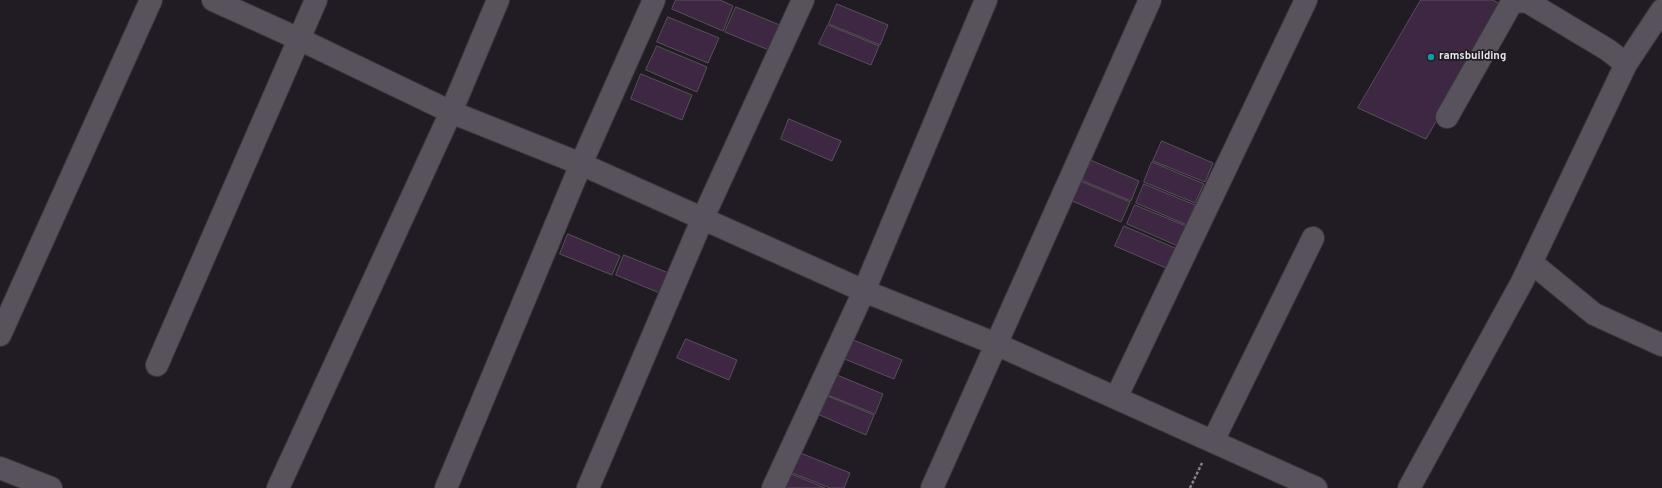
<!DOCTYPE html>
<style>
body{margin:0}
canvas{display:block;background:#211c24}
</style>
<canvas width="1662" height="488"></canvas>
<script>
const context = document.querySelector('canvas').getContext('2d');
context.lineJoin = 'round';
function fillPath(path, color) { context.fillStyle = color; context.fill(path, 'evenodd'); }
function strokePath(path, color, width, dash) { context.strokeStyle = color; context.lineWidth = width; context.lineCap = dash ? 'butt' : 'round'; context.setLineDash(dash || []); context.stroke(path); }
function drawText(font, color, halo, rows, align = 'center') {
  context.font = font + ' Overpass,sans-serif'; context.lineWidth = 3.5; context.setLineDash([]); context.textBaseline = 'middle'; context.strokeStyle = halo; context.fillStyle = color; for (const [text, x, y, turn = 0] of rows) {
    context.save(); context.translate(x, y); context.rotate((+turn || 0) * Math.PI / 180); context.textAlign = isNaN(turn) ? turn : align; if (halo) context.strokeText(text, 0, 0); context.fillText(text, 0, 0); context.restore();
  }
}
const building = new Path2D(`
 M676,0h44l13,6 -10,25 -51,-22z
 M1421,0h72l10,6 -77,133 -68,-31z
 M837,4l51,21 -8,20 -51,-21z
 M736,7l51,21 -11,25 -51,-21z
 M668,17l51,21 -11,25 -51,-21z
 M828,25l51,21 -8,19 -52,-21z
 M657,46l50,21 -10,25 -51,-22z
 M641,74l51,21 -10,25 -51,-21z
 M789,119l52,22 -9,20 -51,-22z
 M1162,141l51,22 -8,19 -52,-21z
 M1088,159l51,22 -8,20 -52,-22z
 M1152,162l52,22 -9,19 -51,-21z
 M1078,180l52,22 -9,20 -51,-22z
 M1144,184l51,21 -8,20 -51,-22z
 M1135,205l51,21 -8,20 -51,-22z
 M1124,226l51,22 -9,20 -51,-22z
 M568,234l52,22 -8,19 -52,-21z
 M624,255l52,21 -9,20 -51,-21z
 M686,339l51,21 -8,20 -52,-22z
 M851,339l51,21 -8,19 -52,-21z
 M832,373l51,21 -8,20 -52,-21z
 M823,394l51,21 -8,20 -51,-22z
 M798,452l52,21 -6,15h-14l-40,-16z
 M789,473l36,15h-42z`);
const path = new Path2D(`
 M1190,488l12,-25`);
const minor = new Path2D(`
 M213,0l86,39 152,73 130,52 283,127 132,53 320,144
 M1447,117l64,-113 8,-3 9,1 80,48 18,14
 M1532,263l62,51 68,31
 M0,335l151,-335
 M157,365l159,-365
 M1116,398l190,-398
 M1213,441l100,-203
 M0,468l51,20
 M278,488l173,-376 47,-112
 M446,488l135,-324 73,-164
 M588,488l114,-268 101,-220
 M773,488l91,-197 122,-291
 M932,488l218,-488
 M1409,488l113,-206 104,-218 36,-54`);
const markers = [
 [1431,57,4,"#0f9aa8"]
];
const poiNames = [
 ["ramsbuilding",1439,57]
];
fillPath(building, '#3d2742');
strokePath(building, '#575059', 1);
strokePath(minor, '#3b373e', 24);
strokePath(path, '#87838a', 2.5, [3, 2]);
strokePath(minor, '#58525c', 22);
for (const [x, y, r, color] of markers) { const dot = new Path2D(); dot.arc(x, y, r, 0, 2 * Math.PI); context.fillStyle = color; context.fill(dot); strokePath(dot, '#211c24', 1.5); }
drawText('bold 11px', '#e9e6ec', '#211c24', poiNames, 'left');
</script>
